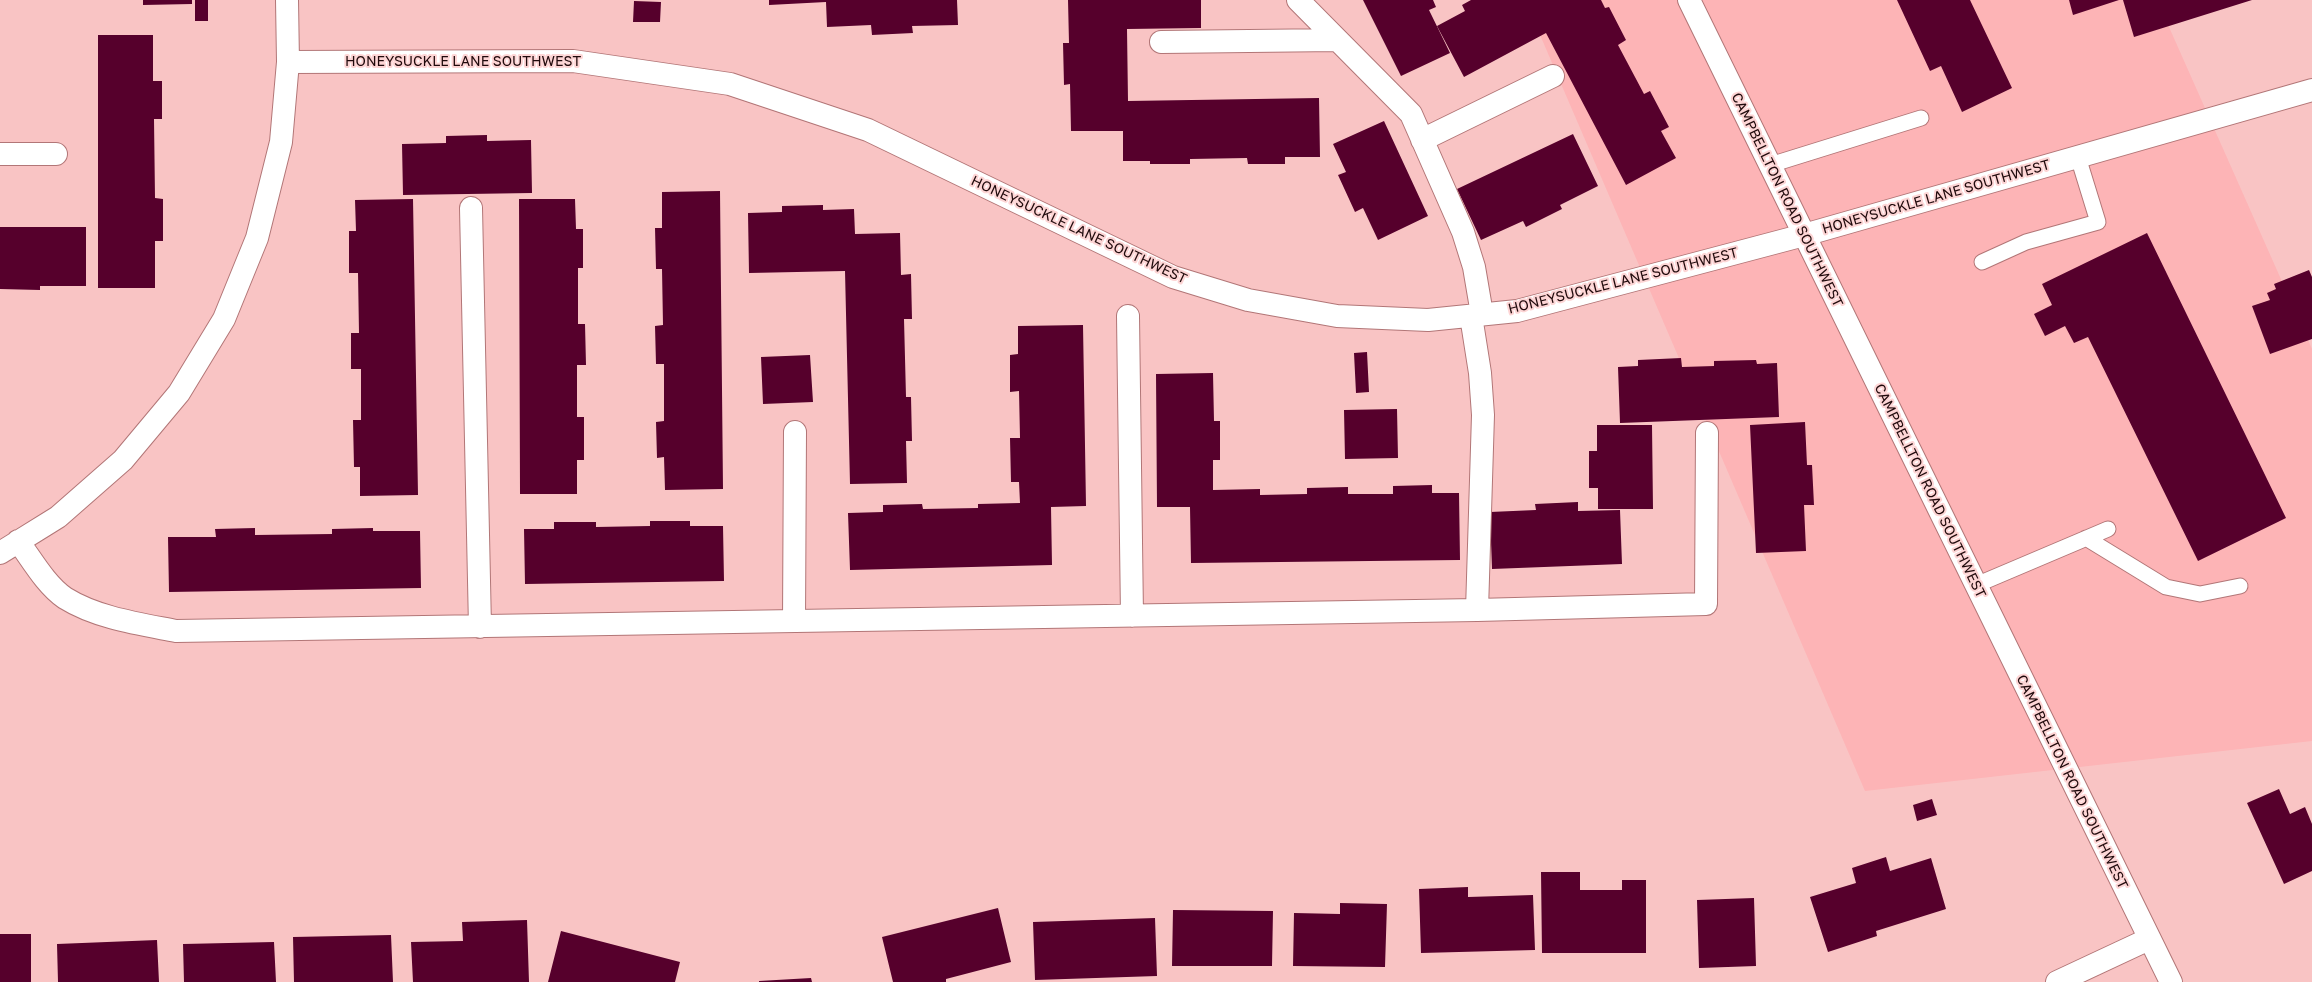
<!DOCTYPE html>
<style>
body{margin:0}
canvas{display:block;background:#f9c4c4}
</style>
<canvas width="2312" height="982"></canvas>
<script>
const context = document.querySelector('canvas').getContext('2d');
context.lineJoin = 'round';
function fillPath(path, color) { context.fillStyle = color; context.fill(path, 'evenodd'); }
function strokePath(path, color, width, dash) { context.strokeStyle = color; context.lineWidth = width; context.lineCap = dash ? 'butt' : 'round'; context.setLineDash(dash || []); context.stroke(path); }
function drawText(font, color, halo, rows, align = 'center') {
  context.font = font + ' "Golos Text",sans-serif'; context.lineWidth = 4; context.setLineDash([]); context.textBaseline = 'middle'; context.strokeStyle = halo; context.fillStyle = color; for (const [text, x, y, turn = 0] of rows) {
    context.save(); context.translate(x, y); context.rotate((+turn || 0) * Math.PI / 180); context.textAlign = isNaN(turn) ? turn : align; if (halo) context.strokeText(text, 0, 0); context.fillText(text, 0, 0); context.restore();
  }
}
const built = new Path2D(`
 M1525,0h632l155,349v392l-447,50z`);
const building = new Path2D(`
 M143,0h49v4l-49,1z
 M195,0h13v21h-13z
 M769,0h188l1,25 -46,1 1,7 -41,2 -1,-10 -44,2 -1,-25 -57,3z
 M1068,0h133v28l-74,1 1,72 191,-3 1,59h-35v7h-37l-1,-6 -57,1v5h-40v-3h-27v-30h-52l-1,-47 -6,1 -1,-42h6z
 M1363,0h70l3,7 -7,3 21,43 -49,23z
 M1471,0h130l4,8 4,-1 17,33 -8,5 26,49 6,-3 19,36 -8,4 15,27 -50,27 -80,-152 -82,44 -27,-51 28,-15 -3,-6z
 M1897,0h73l42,88 -50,24 -21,-46 -11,5z
 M2069,0h50l-46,15z
 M2123,0h129l-118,37z
 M634,1l27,1 -1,20h-27z
 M98,35h55v46h9v38h-8l1,79 8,1v42h-8v47h-57z
 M1384,121l44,95 -50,24 -15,-32 -8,4 -17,-37 8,-3 -13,-28z
 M1573,134l25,52 -38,19 2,4 -36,18 -3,-6 -42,19 -24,-51z
 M487,135v6l44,-1 1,53 -129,2 -1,-51 44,-1v-7z
 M720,191l3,298 -58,1 -1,-33 -7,1 -1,-36 8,-1v-57h-8l-1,-38 8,-1 -1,-56h-6l-1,-41h7v-36z
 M413,199l5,296 -58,1v-29h-6l-1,-47h8v-51h-10v-36h8l-1,-60h-9v-42h7l-1,-31z
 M519,199h56l1,30h7v39h-5v56h7l1,41h-9v52h7v43h-7v34h-57z
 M823,205v5l31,-1 1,25 45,-1 1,42 10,-1 1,45h-8l2,78h5l1,44h-6l1,42 -57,1 -5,-213 -96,2 -1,-60 34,-1v-6z
 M0,227h86v59h-46v4l-40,-1z
 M2147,233l139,285 -88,43 -110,-224 -14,6 -9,-17 -20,10 -11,-22 18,-9 -10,-21z
 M2309,270l3,7v62l-42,15 -18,-48 18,-6 -3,-7 9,-4 -2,-5z
 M1083,325l3,181 -35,1 1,58 -202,5 -2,-57 35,-1v-7l39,-1 1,5 55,-1v-4l42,-1 -1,-21h-8l-1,-44h10l-1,-47 -9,1v-37l8,-1v-28z
 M1367,352l2,40 -13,1 -2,-40z
 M810,355l3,47 -50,2 -2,-47z
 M1681,358l1,9 32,-1v-5l42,-1 1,4 20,-1 2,54 -159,6 -2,-56 20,-1v-6z
 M1213,373l1,48h6v39h-7v30l47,-1v6l47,-1v-6l41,-1v7h45v-8l39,-1v8h27l1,67 -269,3 -1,-56h-33l-1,-133z
 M1397,409l1,49 -53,1 -1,-49z
 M1805,422l2,43h5l2,40h-10l2,46 -50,2 -6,-128z
 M1597,425h55l1,84h-55v-21h-9v-37h8z
 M1578,502v9l42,-1 2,54 -130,5 -2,-57 46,-2 -1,-6z
 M650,521h40v5h33l1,55 -199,3 -1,-55h30v-7h42v5l54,-1z
 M255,528v7l77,-1v-5l41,-1v3h47l1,57 -252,4 -1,-55h48l-1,-8z
 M2279,789l11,25 15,-7 7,17v47l-28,13 -37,-81z
 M1932,799l5,16 -20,6 -4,-16z
 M1886,857l4,14 41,-13 15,51 -70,22 1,5 -49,16 -18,-55 46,-14 -4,-15z
 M1541,872h39v18h42v-10h24v73h-104z
 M1468,887v10l65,-2 2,55 -114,3 -2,-64z
 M1754,898l2,68 -57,2 -2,-68z
 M1340,903l47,1 -2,63 -92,-1 1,-53 46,1z
 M998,908l13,54 -65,17v3h-53l-11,-45z
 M1173,910l100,1 -1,55h-100z
 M1155,918l2,58 -122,4 -2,-58z
 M527,920l2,62h-116l-2,-40 52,-1 -1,-19z
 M561,931l119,31 -5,20h-127z
 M0,934h31v48h-31z
 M391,935l2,47h-99l-1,-45z
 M157,940l2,42h-101l-1,-38z
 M274,942l2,40h-92l-1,-38z
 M811,978l1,4h-53v-1z`);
const lane = new Path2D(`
 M1770,165l151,-47
 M1982,262l44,-20 72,-20 -20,-65
 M2086,538l80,49 34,7 40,-8
 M1976,585l132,-56`);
const street = new Path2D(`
 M1298,0l113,114 52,118 11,35 8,47
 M1161,42l176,-2
 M288,62l285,-1 157,23 138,46 305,147 75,23 89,16 91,4 89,-9 287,-76 508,-145
 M1422,140l131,-64
 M0,154h56
 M471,208l9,419
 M1128,316l4,300
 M1471,316l9,57 3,42 -6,195 229,-6 1,-171
 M18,541c14,19 28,44 47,57 32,20 75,26 111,33l1301,-21
 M0,553l58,-36 65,-57 56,-67 45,-74 33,-81 24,-96 7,-80 -1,-62
 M794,621l1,-189
 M2057,982l92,-43`);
const secondary = new Path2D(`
 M1689,0l482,982`);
const streetNames = [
 ["HONEYSUCKLE LANE SOUTHWEST",463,62],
 ["HONEYSUCKLE LANE SOUTHWEST",1936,197,-16],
 ["CAMPBELLTON ROAD SOUTHWEST",1787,200,64],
 ["HONEYSUCKLE LANE SOUTHWEST",1079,230,25],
 ["HONEYSUCKLE LANE SOUTHWEST",1623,281,-14],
 ["CAMPBELLTON ROAD SOUTHWEST",1930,491,64],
 ["CAMPBELLTON ROAD SOUTHWEST",2072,782,64]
];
fillPath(built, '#fdb4b6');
fillPath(building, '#56002c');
strokePath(lane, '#b27677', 17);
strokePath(street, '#b27677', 24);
strokePath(secondary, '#b27677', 24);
strokePath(lane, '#fff', 15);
strokePath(street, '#fff', 22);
strokePath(secondary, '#fff', 22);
drawText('14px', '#200a0c', '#fdd5d5', streetNames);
</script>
